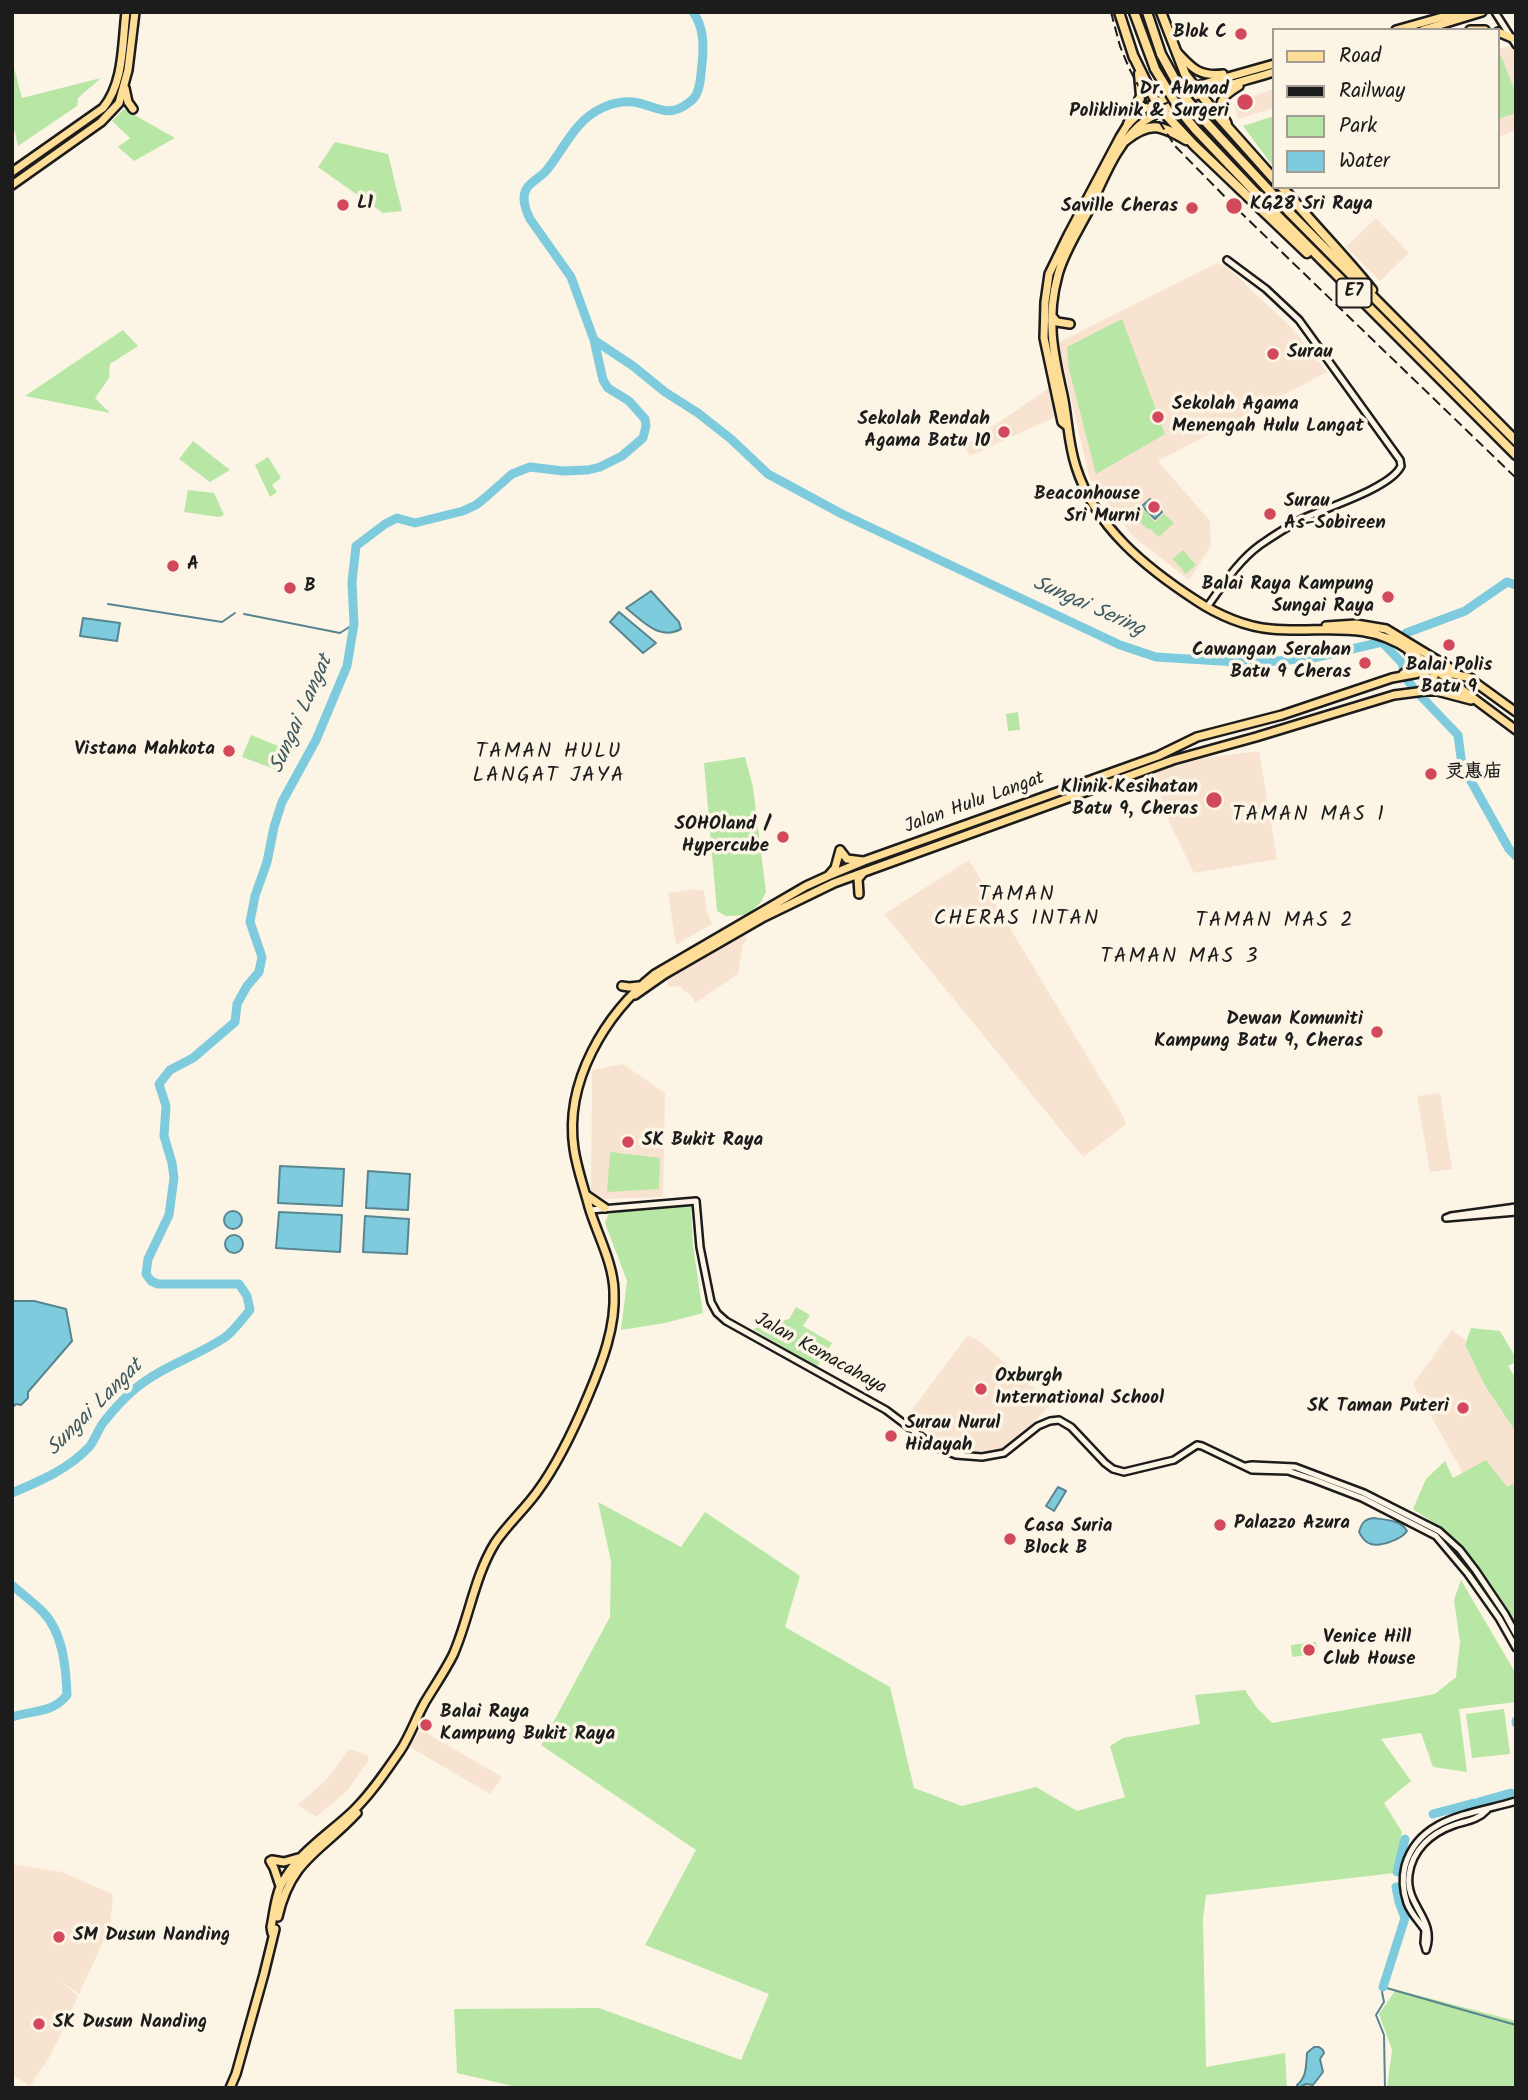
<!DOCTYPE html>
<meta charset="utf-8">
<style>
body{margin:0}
#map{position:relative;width:1528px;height:2100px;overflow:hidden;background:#fcf5e5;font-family:Kalam,sans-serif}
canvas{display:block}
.frame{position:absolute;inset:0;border:14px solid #1c1c1c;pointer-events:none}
.legend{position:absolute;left:1272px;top:28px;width:228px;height:161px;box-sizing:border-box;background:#fcf5e5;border:2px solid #a29e95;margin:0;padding:9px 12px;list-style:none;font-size:21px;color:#1c1c1c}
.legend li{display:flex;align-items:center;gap:14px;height:35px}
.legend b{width:35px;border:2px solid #a29e95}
</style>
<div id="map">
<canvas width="1528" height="2100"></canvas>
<div class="frame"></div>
<ul class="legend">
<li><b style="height:9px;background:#fedd96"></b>Road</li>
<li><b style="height:9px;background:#1c1c1c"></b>Railway</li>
<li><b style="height:19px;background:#b7e6a5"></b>Park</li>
<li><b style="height:19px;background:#7fcbde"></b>Water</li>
</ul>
</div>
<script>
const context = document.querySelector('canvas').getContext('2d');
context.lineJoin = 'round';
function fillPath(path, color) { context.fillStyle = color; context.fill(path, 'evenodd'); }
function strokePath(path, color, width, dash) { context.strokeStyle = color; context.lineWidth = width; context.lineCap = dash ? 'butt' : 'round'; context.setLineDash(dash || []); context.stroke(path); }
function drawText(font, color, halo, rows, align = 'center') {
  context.font = font + ' Kalam,"LXGW WenKai TC",sans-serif'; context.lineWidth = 7; context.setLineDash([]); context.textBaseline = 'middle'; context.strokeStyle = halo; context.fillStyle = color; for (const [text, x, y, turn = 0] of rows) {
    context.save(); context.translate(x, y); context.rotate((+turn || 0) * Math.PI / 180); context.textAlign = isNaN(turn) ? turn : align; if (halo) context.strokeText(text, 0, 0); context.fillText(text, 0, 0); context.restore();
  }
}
const built = new Path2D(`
 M1510,46l6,10v74l-18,7v-88z
 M1274,89v19l-36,11 -4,-14 1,-2z
 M1376,218l33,35 -29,28 -34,-34z
 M1217,263l9,3 66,62 35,44 -169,89 52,60 1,25 -22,34 -55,-43 -35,-44 -10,-17 -31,-133z
 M1049,388l6,29 -85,39 -6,-10z
 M1259,751l18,108 -83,14 -23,-47 -19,-53 37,-13z
 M969,860l153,254 4,10 -43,33 -199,-243z
 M693,889l11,2 3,21 5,12 -36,21 -8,-52z
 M743,933l4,7 -4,4 -5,30 -43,29 -5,-9 -6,-3 -4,-5 -12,1v-10z
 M623,1064l42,29 -2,104 -59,2 -13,-8 1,-121z
 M1440,1093l12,76 -22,3 -13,-76z
 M1452,1330l14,11 -1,4 19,39 32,48v51l-9,5 -21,-28 -23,13 -50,-89z
 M968,1335l11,6 73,62 -41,43 -5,2 -36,5 -21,-5 -17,-8 -5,-10 -21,-12z
 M420,1729l82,48 -12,17 -80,-47z
 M349,1749l18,6 2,5 -21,30 -32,27 -18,-12 30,-27z
 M12,1864l50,8 51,22 -3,33 -31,67 -18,-12 17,14 -26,57 -22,33 -18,-11z`);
const green = new Path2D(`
 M1498,56h3l15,38v19l-18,6z
 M12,60l10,38 79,-20 -23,20 -1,8 -59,40 -3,-14h-3z
 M124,109l51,29 -41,23 -16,-14 12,-9 -18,-17z
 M1274,116v47l-2,2 -29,-39z
 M335,142l53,12 14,57 -19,2 -65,-46z
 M1122,319l43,115 -69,40 -27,-105 -2,-22z
 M123,330l15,16 -28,18 -1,14 -14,20 15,15 -85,-17z
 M193,441l37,29 -20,12 -31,-23z
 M268,457l13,21 -9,7 5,7 -7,5 -15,-32z
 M188,490l26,3 10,22 -5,2 -35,-5z
 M1140,506l15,16 9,-8 10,9 -15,14 -10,-9 -2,1 -15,-15z
 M1183,550l13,15 -10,9 -13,-15z
 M1018,712l2,18 -12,1 -2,-17z
 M251,735l37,15 -8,21 -38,-14z
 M745,757l8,30 13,105 -5,10 -13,13 -22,1 -9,-5 -13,-148z
 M610,1152l50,6 -1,31 -52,3z
 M691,1205l2,41 10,67 -38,10 -44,7 6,-49 -22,-58 4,-10z
 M796,1307l14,8 -7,11 29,17 -15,24 -64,-38 36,-10z
 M1471,1328l29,3 16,27v4l-8,4 8,13v53l-32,-48 -19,-39z
 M1486,1460l21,27 9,-4v142l-26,-42 -44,-52 -33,-22 13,-30 19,-18 8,17z
 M598,1502l83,45 24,-35 95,64 -15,51 105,60 24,101 48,18 74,-19 41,24 48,-14 -15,-51 13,-8 77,-14 -5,-29 50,-5 12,18 15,15 163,-29 21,-17 4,-35 -6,-42 7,-20 55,94v28l-57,7 8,63 -34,-5 -12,-34 -40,6 30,42 -27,22 18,29 -8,41 -188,22 -3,24 3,148 79,-14 2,35h-766l-64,-15 -3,-64 145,-1 142,52 28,-66 -124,-49 51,-95 -155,-105 69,-128 1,-56z
 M1316,1642l1,12 -25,3 -1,-12z
 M1504,1709l6,45 -38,4 -6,-44z
 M1390,1988l126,33v67h-129l5,-38 -13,-36 16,-23z`);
const water = new Path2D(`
 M1150,499l12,13 -7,7 -13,-13z
 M651,591l28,31 2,7c-22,12 -38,-8 -55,-21z
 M619,612l37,31 -13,10 -33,-31z
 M83,618l37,5 -3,18 -37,-5z
 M280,1166l64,3 -2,37 -64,-3z
 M368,1171l42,3 -2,36 -42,-2z
 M224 1220a9 9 0 1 1 18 0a9 9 0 1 1-18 0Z
 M279,1212l63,3 -2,37 -64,-4z
 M365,1216l44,3 -2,35 -44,-2z
 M225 1244a9 9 0 1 1 18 0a9 9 0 1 1-18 0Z
 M12,1301h22l32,8 6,32 -44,51v6l-7,7 -5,-1 -4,4z
 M1058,1487l8,4 -12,20 -8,-5z
 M1374,1518c12,2 27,2 33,13 -5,8 -26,16 -36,13 -7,-2 -9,-7 -12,-12 3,-10 6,-13 15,-14z
 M1314,2047h5l4,3 1,3 -4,6 3,13 -10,13 -7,-1 -8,4 -1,-3c10,-8 9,-20 10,-32z`);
const stream = new Path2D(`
 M108,604l114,18 13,-9
 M244,614l96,19 14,-9
 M1385,2088l-1,-53 -8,-20 8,-13 -2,-10 1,-5 133,38`);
const river = new Path2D(`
 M594,340l39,26 32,26 33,21 33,26 37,35 74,40 278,131 36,12 97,6 60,-5 69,-16 20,21 4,15 8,11 44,46 4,30 47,84 7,7
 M1406,633l59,-22 42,-29 9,3
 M12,1493c28,-12 57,-24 78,-47 5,-7 8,-16 13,-23 10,-13 21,-25 33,-35 27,-22 59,-31 88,-50 10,-7 18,-19 26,-28l-3,-14 -8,-12h-81l-7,-3 -5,-7 2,-15 21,-44 5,-37 -2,-15 -8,-27 2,-30 -7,-22 11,-14 23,-12 42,-36 2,-18 10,-18 12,-14 3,-15 -12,-35 5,-26 12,-34 7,-35 8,-25 34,-62 31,-74 7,-42 -2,-42 4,-36 29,-22 12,-6 18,5 48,-12 13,-6 10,-8 26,-23 18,-7 33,4 25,-1 12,-3 22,-11 21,-18 3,-12 -1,-7 -16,-18 -21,-13 -5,-8 -9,-40 -23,-63 -41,-58c-4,-8 -9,-22 -3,-31 2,-5 15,-12 19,-17 19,-23 28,-50 56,-63 10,-5 21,-7 31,-6 19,2 32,16 51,4 7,-5 12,-8 14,-16 3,-8 3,-18 4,-26 2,-18 2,-37 -9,-52
 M12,1585c10,9 21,17 30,26 21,21 24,56 25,84 -15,19 -35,15 -55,22
 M1516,1721v2
 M1479,1802l32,-9
 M1433,1814l41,-11
 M1397,1872l8,-33
 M1383,1987l22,-69 -6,-16 -3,-15`);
const minor = new Path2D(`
 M1495,12l21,33
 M1207,607c16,-22 31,-46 53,-62 13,-9 27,-18 42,-26 23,-11 89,-31 99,-53l-1,-6 -101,-140 -33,-31 -39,-29
 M590,1210l106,-9 4,46 11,55 6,11 9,8 160,89 49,37 21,8 26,2 22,-4 34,-27 12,-5 9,-1 12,7 34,36 8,6 11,3 50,-12 23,-15 5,1 50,24 36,1 27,9 47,18 74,38 32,38 31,44 17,30
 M1446,1218l5,-2 65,-9
 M1446,1218l70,-6
 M1246,1466l6,-1 43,2 69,26 75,38 21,19 16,21 29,43 11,20
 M1426,1950l-2,-7 1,-13c-6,-9 -14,-16 -18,-27 -4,-12 -5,-25 -2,-37 14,-50 69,-52 111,-65
 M1426,1950c11,-31 -21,-44 -17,-75 3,-25 22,-42 45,-50 12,-4 24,-5 33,-15`);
const major = new Path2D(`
 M1396,30l64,-18
 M1423,30l59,-18
 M1470,30h15
 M1498,32l14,6
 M1177,52c15,16 22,25 46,22
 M1274,72c-42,13 -91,23 -128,48 -28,20 -42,58 -56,88 -11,22 -26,44 -32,67 -12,43 -5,77 5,120 5,24 5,48 13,72 19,60 70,101 121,134 21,14 49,26 74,28 50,5 93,-10 138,21l107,80
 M125,88l3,14 5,7
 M1227,123c-12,-20 -6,-26 12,-37
 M12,172l91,-64c21,-25 19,-64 23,-96
 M12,185l89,-63 18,-19 9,-33 7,-58
 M1052,316l5,6 13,2
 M1067,426l-5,-4 -18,-84 1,-36 4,-28 19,-39 52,-98 8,-13 16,-15 13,-7 46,-18 71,-20
 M1326,626l30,-2 30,5 69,42
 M1403,674c9,-6 11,-12 6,-22
 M1469,678l47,34
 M1425,691l9,-14 1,-8
 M840,850l7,9 16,2
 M828,876l7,-8 5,-18
 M859,894l-1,-15 5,-6
 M622,986l7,1 10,-1
 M635,995l30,-21 99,-57 70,-34 339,-123 83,-23 138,-42 31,-4h12l34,9
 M586,1195l19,13
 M272,1860l12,2 14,-4
 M270,1861l4,7 6,18
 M278,1917c13,-58 43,-65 79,-104
 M272,1933l-1,-6c3,-14 4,-30 10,-42 17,-33 47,-50 72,-74 18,-17 33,-40 47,-60 10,-15 16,-33 25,-49 9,-15 20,-31 28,-47 16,-36 21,-78 42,-112 12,-18 29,-33 42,-51 20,-27 38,-65 51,-96 14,-33 28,-69 26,-105 -1,-29 -17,-57 -25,-84 -5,-19 -12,-38 -15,-58 -10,-67 31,-135 81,-175l151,-88 22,-10 36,-15 294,-105 39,-19 85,-22 110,-37 43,-8 36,8
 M230,2088l6,-14 28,-100 11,-45`);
const highway = new Path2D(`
 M1119,12l15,46
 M1134,12l21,57
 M1147,12l14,42
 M1161,12l24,62 32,41 57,64
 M1133,55l21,43 13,18 27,29 113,108
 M1204,120l85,92 227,229
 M1128,124l13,-28 -2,-22
 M1195,129l82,86 239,240
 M1126,140c24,-19 35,-15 60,0
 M1282,187c29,35 61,67 90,103`);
const rail = new Path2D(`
 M1111,12l9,34 9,22 20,38 26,40 59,60 282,272`);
const highwayBridge = new Path2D(`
 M1161,54l23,42 20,24
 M1155,69l26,43 14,17`);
const markers = [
 [1241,34,7,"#d1495b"],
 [1245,102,9,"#d1495b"],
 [343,205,7,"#d1495b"],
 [1234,206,9,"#d1495b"],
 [1192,208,7,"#d1495b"],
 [1273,354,7,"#d1495b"],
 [1158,417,7,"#d1495b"],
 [1004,432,7,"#d1495b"],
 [1154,507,7,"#d1495b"],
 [1270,514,7,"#d1495b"],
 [173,566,7,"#d1495b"],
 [290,588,7,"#d1495b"],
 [1388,597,7,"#d1495b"],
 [1449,645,7,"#d1495b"],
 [1365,663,7,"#d1495b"],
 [229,751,7,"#d1495b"],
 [1431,774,7,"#d1495b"],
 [1214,800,9,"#d1495b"],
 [783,837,7,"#d1495b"],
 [1377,1032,7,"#d1495b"],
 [628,1142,7,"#d1495b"],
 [981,1389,7,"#d1495b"],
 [1463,1408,7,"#d1495b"],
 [891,1436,7,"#d1495b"],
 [1220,1525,7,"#d1495b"],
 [1010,1539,7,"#d1495b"],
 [1309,1650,7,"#d1495b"],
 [426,1725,7,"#d1495b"],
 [59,1937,7,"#d1495b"],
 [39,2024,7,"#d1495b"]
];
const shields = [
 [1354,293,35]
];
const shieldNames = [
 ["E7",1354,293]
];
const poiNames = [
 ["Blok C",1227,34,"right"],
 ["Dr. Ahmad",1229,91,"right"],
 ["Poliklinik & Surgeri",1229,113,"right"],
 ["L1",357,205],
 ["KG28 Sri Raya",1250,206],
 ["Saville Cheras",1178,208,"right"],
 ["Surau",1287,354],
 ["Sekolah Agama",1172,406],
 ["Menengah Hulu Langat",1172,428],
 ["Sekolah Rendah",990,421,"right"],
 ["Agama Batu 10",990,443,"right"],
 ["Beaconhouse",1140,496,"right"],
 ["Sri Murni",1140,518,"right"],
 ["Surau",1284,503],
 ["As-Sobireen",1284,525],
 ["A",187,566],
 ["Balai Raya Kampung",1374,586,"right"],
 ["Sungai Raya",1374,608,"right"],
 ["B",304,588],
 ["Cawangan Serahan",1351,652,"right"],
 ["Batu 9 Cheras",1351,674,"right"],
 ["Balai Polis",1449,667,"center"],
 ["Batu 9",1449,689,"center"],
 ["Vistana Mahkota",215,751,"right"],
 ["灵惠庙",1445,774],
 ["Klinik Kesihatan",1198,789,"right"],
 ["Batu 9, Cheras",1198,811,"right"],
 ["SOHOland /",769,826,"right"],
 ["Hypercube",769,848,"right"],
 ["Dewan Komuniti",1363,1021,"right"],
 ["Kampung Batu 9, Cheras",1363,1043,"right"],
 ["SK Bukit Raya",642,1142],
 ["Oxburgh",995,1378],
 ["International School",995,1400],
 ["SK Taman Puteri",1449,1408,"right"],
 ["Surau Nurul",905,1425],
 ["Hidayah",905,1447],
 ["Palazzo Azura",1234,1525],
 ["Casa Suria",1024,1528],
 ["Block B",1024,1550],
 ["Venice Hill",1323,1639],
 ["Club House",1323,1661],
 ["Balai Raya",440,1714],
 ["Kampung Bukit Raya",440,1736],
 ["SM Dusun Nanding",73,1937],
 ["SK Dusun Nanding",53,2024]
];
const streetNames = [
 ["Jalan Hulu Langat",975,804,-20],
 ["Jalan Kemacahaya",820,1355,29]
];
const waterNames = [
 ["Sungai Sering",1088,608,24],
 ["Sungai Langat",303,715,-66],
 ["Sungai Langat",96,1409,-45]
];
const neighbourhoodNames = [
 ["TAMAN HULU",549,753],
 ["LANGAT JAYA",549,777],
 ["TAMAN MAS 1",1309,816],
 ["TAMAN",1017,896],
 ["CHERAS INTAN",1017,920],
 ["TAMAN MAS 2",1275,922],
 ["TAMAN MAS 3",1180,958]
];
fillPath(built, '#f8e3d1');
fillPath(green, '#b7e6a5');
fillPath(water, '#7fcbde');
strokePath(water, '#578590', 2);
strokePath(stream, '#578590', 2);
strokePath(river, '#7fcbde', 9);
strokePath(minor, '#1c1c1c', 10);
strokePath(major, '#1c1c1c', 12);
strokePath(highway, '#1c1c1c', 13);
strokePath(minor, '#fcf5e5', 5);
strokePath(major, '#fedd96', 7);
strokePath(highway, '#fedd96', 8);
strokePath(rail, '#1c1c1c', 2, [10, 5]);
strokePath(highwayBridge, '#1c1c1c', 13, []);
strokePath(highwayBridge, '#fedd96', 8);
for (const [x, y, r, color] of markers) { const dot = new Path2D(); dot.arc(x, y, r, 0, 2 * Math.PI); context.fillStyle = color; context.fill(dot); strokePath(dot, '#fcf5e5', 2.5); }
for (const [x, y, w] of shields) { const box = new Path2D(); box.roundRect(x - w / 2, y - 14.5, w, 29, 5); context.fillStyle = '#fcf5e5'; context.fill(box); strokePath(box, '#1c1c1c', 2); }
drawText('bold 18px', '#1c1c1c', null, shieldNames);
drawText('bold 19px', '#1c1c1c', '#fcf5e5', poiNames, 'left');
drawText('19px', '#1c1c1c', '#fcf5e5', streetNames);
drawText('italic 21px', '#3f5960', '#fcf5e5', waterNames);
context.letterSpacing = '2px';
drawText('21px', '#1c1c1c', '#fcf5e5', neighbourhoodNames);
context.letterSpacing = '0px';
</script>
